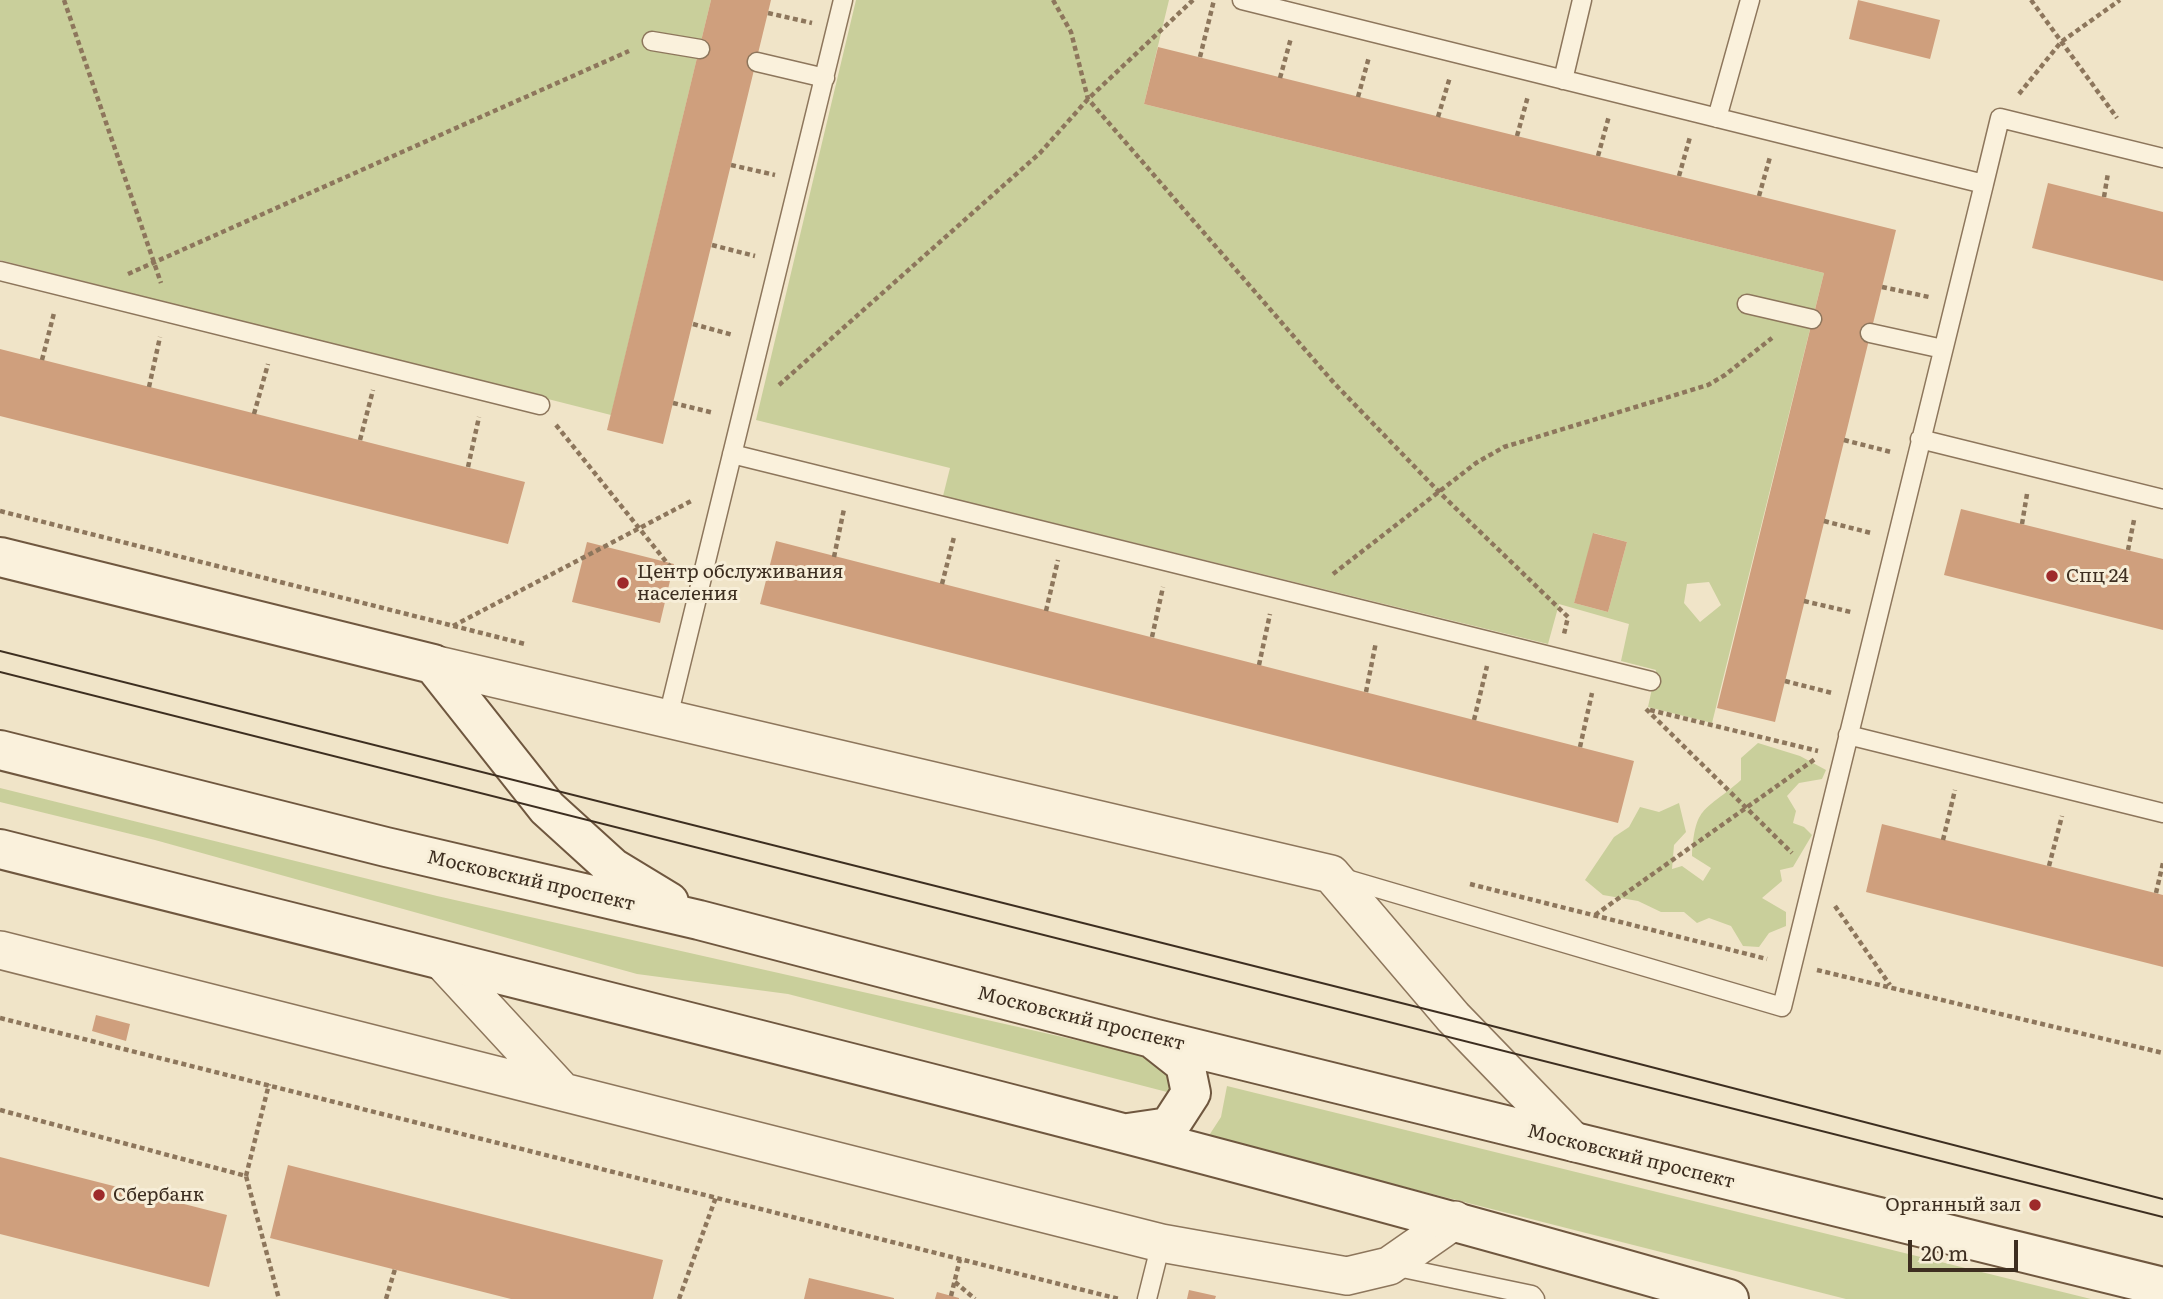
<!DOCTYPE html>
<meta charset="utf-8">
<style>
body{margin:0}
#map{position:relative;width:2163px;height:1299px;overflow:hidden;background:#f0e4c8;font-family:Literata,serif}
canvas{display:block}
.scale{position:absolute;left:1908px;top:1240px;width:110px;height:32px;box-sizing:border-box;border:4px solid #3d2e20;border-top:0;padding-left:9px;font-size:21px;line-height:24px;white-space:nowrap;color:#3d2e20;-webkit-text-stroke:5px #f7eed8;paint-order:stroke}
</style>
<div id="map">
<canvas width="2163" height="1299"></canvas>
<div class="scale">20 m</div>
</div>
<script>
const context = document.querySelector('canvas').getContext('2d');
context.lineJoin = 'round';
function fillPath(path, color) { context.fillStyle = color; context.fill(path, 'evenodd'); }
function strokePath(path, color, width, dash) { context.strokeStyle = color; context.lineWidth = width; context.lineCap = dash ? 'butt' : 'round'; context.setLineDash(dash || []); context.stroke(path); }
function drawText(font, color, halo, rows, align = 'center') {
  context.font = font + ' Literata,serif'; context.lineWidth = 6; context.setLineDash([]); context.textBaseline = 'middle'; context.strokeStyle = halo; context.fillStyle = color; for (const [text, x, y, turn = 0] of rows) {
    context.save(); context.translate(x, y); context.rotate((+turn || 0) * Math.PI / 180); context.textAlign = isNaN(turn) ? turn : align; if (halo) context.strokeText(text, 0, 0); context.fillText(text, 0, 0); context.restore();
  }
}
const green = new Path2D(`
 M0,0h711l-100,415 -611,-155z
 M856,0h313l-25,104 680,169 -112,450 -64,-16 8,-37 -35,-9 8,-37 -70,-20 -11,40 -605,-148 7,-28 -194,-48zM1594,533l33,9 -19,70 -34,-9zM1709,582l12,23 -21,17 -16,-19 3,-19z
 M1758,743l42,13 26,14 -4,9 -23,4 -12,13 9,15 -3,12 11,4 8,8 -19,32 -13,3 2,11 -20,17 24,14v14l-17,7 -10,14 -16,-1 -12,-20 -22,-8 -12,5 -13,-11h-23l-23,-11 -35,-6 -18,-15 29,-43 15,-10 11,-20 19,5 20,-9 7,29 -12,13 -2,24 10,-3 21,15 8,-13 -19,-12c3,-52 13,-44 49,-76v-22z
 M0,788l437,108 732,165 5,26 -7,5 -379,-98 -151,-20 -482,-134 -155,-38z
 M1227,1086l864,213h-245l-638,-162 13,-20z`);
const building = new Path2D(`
 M711,0h60l-108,444 -56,-14z
 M1858,0l82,20 -10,39 -81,-20z
 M1158,47l738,183 -121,492 -58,-14 107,-435 -680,-169z
 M2048,183l115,29v69l-131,-33z
 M0,349l525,133 -17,62 -508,-128z
 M1961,509l202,50v71l-219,-55z
 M1593,533l34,9 -19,70 -34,-9z
 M776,541l858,220 -16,62 -858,-219z
 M587,542l87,22 -14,59 -88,-21z
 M1882,824l281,71v72l-297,-75z
 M96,1015l34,9 -4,17 -34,-10z
 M0,1157l227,58 -18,72 -209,-53z
 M288,1165l375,95 -10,39h-142l-241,-61z
 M809,1278l85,20v1h-90z
 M1189,1290l27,6 -1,3h-28z
 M937,1292l22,6v1h-24z`);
const path = new Path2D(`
 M64,0l97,283
 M1053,0l18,32 17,67 246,284 105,109 129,125 -4,17
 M2031,0l86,118
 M768,13l44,10
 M1200,57l14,-57
 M1280,78l11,-40
 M2019,94l42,-52 59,-42
 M1358,97l11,-40
 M1438,117l12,-40
 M1517,136l11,-40
 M1598,156l11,-40
 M731,165l44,10
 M1679,176l11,-39
 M1759,196l11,-39
 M2104,197l4,-24
 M712,245l43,11
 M128,274l501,-223
 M1882,287l47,10
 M693,324l40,11
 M42,360l12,-47
 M779,385l261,-232 48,-54 105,-99
 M149,387l11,-50
 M673,403l41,10
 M254,414l14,-50
 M556,425l120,149
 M360,440l13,-50
 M1844,440l47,12
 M468,467l11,-50
 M0,511l525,133
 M1824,521l47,12
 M2022,524l5,-30
 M2128,550l6,-30
 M834,557l10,-48
 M1333,574l143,-111 28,-16 204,-62 17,-10 47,-37
 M942,584l12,-47
 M1804,601l47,11
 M1046,611l12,-51
 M453,626l240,-126
 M1152,637l11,-50
 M1259,665l11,-51
 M1785,681l47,12
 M1366,692l10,-50
 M1646,709l146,144
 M1650,710l168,41
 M1474,720l13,-54
 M1580,747l12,-54
 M1943,840l12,-50
 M2049,866l13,-50
 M1470,884l297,75
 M2156,893l7,-30
 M1835,906l55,79
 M1595,915l220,-156
 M1817,970l346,83
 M0,1018l1119,281
 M0,1110l246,66 33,123
 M246,1176l23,-92
 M955,1282l20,17
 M951,1296l9,-37
 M386,1299l9,-30
 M679,1299l37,-102`);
const lane = new Path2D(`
 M1242,0l742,184 -202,823 -439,-129
 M652,41l48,8
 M757,62l68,16
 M1563,80l19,-80
 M1717,118l33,-118
 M1984,184l16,-66 163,40
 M0,271l540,134
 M1747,304l65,15
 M1870,333l73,16
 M1920,439l243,60
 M732,454l919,227
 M667,721l176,-721
 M1848,735l315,78
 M1393,1266l139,29 3,4
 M1147,1299l14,-56`);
const street = new Path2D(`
 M433,664l898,210 122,143 122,126
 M0,950l1161,293 186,33 42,-10 66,-46
 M442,961l121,131`);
const secondary = new Path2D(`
 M0,557l433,107 114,144 66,60 56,34
 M0,750l386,97 313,73 453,118 1011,249
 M0,849c577,146 1157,285 1729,450
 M1128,1133l41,-6 22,-34 -6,-29 -33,-26`);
const tram = new Path2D(`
 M0,651l1469,369 694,179
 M0,672l2163,545`);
const markers = [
 [2052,576,7,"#9e2a2b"],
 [623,583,7,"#9e2a2b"],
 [99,1195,7,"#9e2a2b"],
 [2035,1205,7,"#9e2a2b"]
];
const poiNames = [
 ["Центр обслуживания",637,572],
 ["населения",637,594],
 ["Спц 24",2066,576],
 ["Сбербанк",113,1195],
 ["Органный зал",2021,1205,"right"]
];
const streetNames = [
 ["Московский проспект",531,881,13],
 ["Московский проспект",1081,1019,14],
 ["Московский проспект",1631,1157,14]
];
fillPath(green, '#c9cf9b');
fillPath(building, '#cf9f7d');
strokePath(lane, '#8d765c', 21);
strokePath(street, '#8d765c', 40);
strokePath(secondary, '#6f573f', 42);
strokePath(path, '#8d765c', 4.5, [5, 3.5]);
strokePath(lane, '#faf1dc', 18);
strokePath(street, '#faf1dc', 37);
strokePath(secondary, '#faf1dc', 38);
strokePath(tram, '#3d2e20', 2);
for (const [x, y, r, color] of markers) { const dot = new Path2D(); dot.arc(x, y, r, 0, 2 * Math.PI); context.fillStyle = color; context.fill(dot); strokePath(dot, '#f7eed8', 2.5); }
drawText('19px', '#3d2e20', '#f7eed8', poiNames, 'left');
drawText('19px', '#3d2e20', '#f7eed8', streetNames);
</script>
